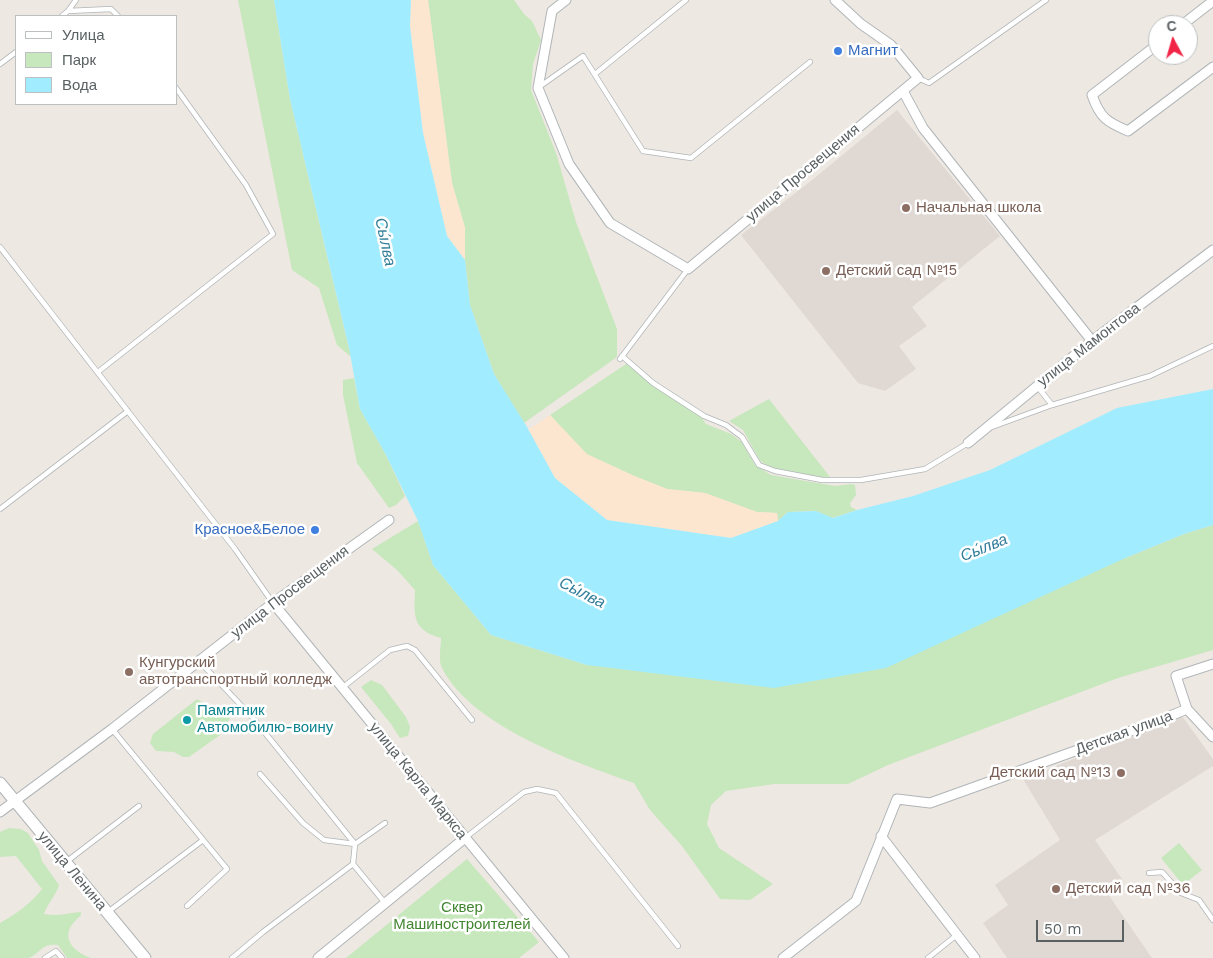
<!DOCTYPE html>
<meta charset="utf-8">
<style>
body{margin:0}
#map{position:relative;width:1213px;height:958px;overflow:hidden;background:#eee8e2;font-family:"Work Sans",sans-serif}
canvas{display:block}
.legend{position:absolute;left:15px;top:15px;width:162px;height:90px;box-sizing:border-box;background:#fff;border:1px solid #bdc0c1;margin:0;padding:6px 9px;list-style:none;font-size:15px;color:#5a6163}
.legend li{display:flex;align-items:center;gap:10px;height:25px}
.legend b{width:25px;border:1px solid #bdc0c1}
.north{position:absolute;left:1148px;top:15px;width:50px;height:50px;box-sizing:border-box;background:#fff;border:1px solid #bdc0c1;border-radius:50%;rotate:354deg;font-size:14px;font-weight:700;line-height:20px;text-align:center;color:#5a6163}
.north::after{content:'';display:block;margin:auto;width:18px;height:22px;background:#f12447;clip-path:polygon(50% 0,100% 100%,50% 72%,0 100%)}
.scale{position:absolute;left:1036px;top:920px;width:88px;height:22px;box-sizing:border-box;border:2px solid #5a6163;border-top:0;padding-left:6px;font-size:15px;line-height:18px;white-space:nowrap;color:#5a6163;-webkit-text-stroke:4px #fff;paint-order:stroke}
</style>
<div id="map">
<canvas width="1213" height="958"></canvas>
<ul class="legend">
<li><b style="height:6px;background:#fff"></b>Улица</li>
<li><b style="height:14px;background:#c7e7bd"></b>Парк</li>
<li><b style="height:14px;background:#a1edff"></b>Вода</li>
</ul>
<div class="north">С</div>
<div class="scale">50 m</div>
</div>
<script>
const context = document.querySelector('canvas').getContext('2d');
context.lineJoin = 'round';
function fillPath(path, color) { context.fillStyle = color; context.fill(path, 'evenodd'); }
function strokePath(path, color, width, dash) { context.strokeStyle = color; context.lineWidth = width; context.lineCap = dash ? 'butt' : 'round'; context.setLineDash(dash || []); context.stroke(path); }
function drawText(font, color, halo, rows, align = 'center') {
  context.font = font + ' "Work Sans",sans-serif'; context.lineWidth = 5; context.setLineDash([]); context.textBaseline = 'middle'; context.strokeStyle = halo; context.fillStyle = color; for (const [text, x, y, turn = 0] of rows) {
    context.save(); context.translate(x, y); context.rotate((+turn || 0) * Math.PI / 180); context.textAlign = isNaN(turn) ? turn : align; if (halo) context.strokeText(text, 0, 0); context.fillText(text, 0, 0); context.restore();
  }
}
const education = new Path2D(`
 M897,110l103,126 -88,71 15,19 -28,20 17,23 -31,22 -27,-8 -117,-148 71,-55z
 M1182,716l31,43v7l-118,74 29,42 -16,12 44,64h-145l-24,-35 25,-18 -13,-20 65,-45 -37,-61z`);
const green = new Path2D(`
 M238,0h36l16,99 61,258 -14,-12 -18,-57 -27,-18z
 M428,0h86l10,14 8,7 9,19 -8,24 -2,26 25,63 20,69 41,107v28l-93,66 -30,-49 -24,-69 -5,-45v-32l-13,-45z
 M626,364l76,54 4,6 25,10 11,8 13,23 16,10 64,11 16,-2 4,1 1,10 -6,8 1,4 6,3 -25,8 -16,-7 -28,1 -10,9 -1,-8 -20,-1 -52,-19 -38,-4 -35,-14 -46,-21 -36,-39z
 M354,378l6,31 26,46 19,41 -9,9 -7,3 -32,-45 -14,-68v-15z
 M769,399l61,78 -8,1 -52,-11 -10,-6 -17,-31 -14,-9z
 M418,521l15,44 58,70 96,30 536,-106 61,-25 29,-9v125l-95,28 -230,87 -40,19h-74l-48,7 -15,14 -4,19 12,24 54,36 -23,16 -30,-1 -38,-53 -32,-36 -16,-27c-59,-21 -162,-56 -192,-115 -4,-7 -1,-22 -1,-30 -29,-8 -27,-22 -26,-48l-18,-20 -25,-21z
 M371,680l11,5 24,32 4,10 -2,9 -8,2 -9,-14 -30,-37z
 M197,699l33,19 -10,17 -31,22h-6l-9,-5 -18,-1 -6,-8 3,-9z
 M9,828l12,1 7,4 11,17 3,11 17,24c-3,10 -11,18 -15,29 13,3 24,-1 37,-2v3c-4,4 -9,9 -11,13 -7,15 9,26 21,30h-24l-9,-13c-17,-2 -17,8 -29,13 -8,0 -21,0 -29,0v-35c16,-9 30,-19 42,-34l-26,-33 -16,1v-25z
 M1179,843l23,27 -19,15 -22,-27z
 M467,859l72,83 -20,16h-173z`);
const sand = new Path2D(`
 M411,0h17l24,183 13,45v32l-18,-24 -24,-103 -13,-107z
 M550,415l37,39 45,21 35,14 38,4 52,19 20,1 1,8 -47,17 -124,-18 -52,-42 -27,-48z`);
const water = new Path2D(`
 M274,0h137l-1,26 13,107 24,103 18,24 5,45 24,69 33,53 28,51 52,42 124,18 47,-17 10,-9 28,-1 17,7 24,-8 56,-14 77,-26 127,-62 96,-19v136l-29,9 -61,25 -237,109 -112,20 -187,-23 -96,-30 -58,-70 -15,-44 -32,-66 -26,-46 -11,-61 -59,-249z`);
const service = new Path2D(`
 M68,11l43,-2 7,7
 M62,16l6,-5 8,-11
 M0,64l16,-12
 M595,74l91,-74
 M918,78l11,5 117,-83
 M539,87l44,-31 60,95 48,7 119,-96
 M0,247l235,302 38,54
 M622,356l31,27 51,33 22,9 16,12 17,28 16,6 47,9h39l64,-11 43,-26
 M620,359l68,-90
 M98,372l175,-138 -27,-49 -70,-97
 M1037,386l15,19
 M992,427l60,-22 98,-29 63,-30
 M0,509l128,-98
 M199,661l54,57 102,126 -2,20 32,39
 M342,688l48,-38 17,-4 8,4 57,70
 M112,729l115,140 -40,37
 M260,774l43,49 21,17 31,4 30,-21
 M465,838l59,-46 13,-3 19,4 122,153
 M66,862l73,-56
 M1149,873l13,-1 19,21 18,7 14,20
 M108,912l95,-72
 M45,958l11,-7 6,7
 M232,958l31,-26 90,-68
 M928,958l30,-24`);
const minor = new Path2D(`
 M566,0l-14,11 -14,77 31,76 41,59 78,46 230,-191 -27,-33 -30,-21 -26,-24
 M1182,25l31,-24
 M1158,44l-66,51c8,23 15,27 36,36l85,-64
 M903,91l20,37 169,213
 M968,443l124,-102 121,-91
 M273,603l291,355
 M1187,709l26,28
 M0,812l112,-83 161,-126 116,-83
 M881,836l94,122
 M318,958l147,-120
 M783,958l73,-57 41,-102 33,4 223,-80 34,-14 -11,-33 37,-12`);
const tertiary = new Path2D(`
 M0,783l145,175`);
const markers = [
 [838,51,5,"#3f7fe0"],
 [906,208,5,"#8d6e63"],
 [826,271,5,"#8d6e63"],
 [315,530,5,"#3f7fe0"],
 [129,672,5,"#8d6e63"],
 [187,720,5,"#0f9aa8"],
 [1121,773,5,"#8d6e63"],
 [1056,889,5,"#8d6e63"]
];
const shopNames = [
 ["Магнит",848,51],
 ["Красное&Белое",305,530,"right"]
];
const streetNames = [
 ["улица Просвещения",803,173,-40],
 ["улица Мамонтова",1089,345,-38],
 ["улица Просвещения",290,592,-37],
 ["Детская улица",1124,733,-20],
 ["улица Карла Маркса",418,781,51],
 ["улица Ленина",72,871,50]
];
const educationNames = [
 ["Начальная школа",916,208],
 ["Детский сад №15",836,271],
 ["Кунгурский",139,663],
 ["автотранспортный колледж",139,680],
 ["Детский сад №13",1111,773,"right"],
 ["Детский сад №36",1066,889]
];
const cultureNames = [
 ["Памятник",197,711],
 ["Автомобилю-воину",197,728]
];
const parkNames = [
 ["Сквер",462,908],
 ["Машиностроителей",462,925]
];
const waterNames = [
 ["Сы́лва",385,242,78],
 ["Сы́лва",984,548,-22],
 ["Сы́лва",582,593,27]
];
fillPath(education, '#e0d9d3');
fillPath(green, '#c7e7bd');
fillPath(sand, '#fce6cf');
fillPath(water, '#a1edff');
strokePath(service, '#b0b5b8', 6);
strokePath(minor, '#b0b5b8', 11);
strokePath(tertiary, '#b0b5b8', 13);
strokePath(service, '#fff', 4.5);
strokePath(minor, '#fff', 9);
strokePath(tertiary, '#fff', 11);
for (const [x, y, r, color] of markers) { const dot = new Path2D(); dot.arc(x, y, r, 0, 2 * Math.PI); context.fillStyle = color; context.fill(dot); strokePath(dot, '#fff', 2); }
drawText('15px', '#366cbe', '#fff', shopNames, 'left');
drawText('15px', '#5a6163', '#fff', streetNames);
drawText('15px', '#785e54', '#fff', educationNames, 'left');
drawText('15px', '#0d838f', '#fff', cultureNames, 'left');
drawText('15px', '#418530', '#fff', parkNames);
drawText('italic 16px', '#327e9a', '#fff', waterNames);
</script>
